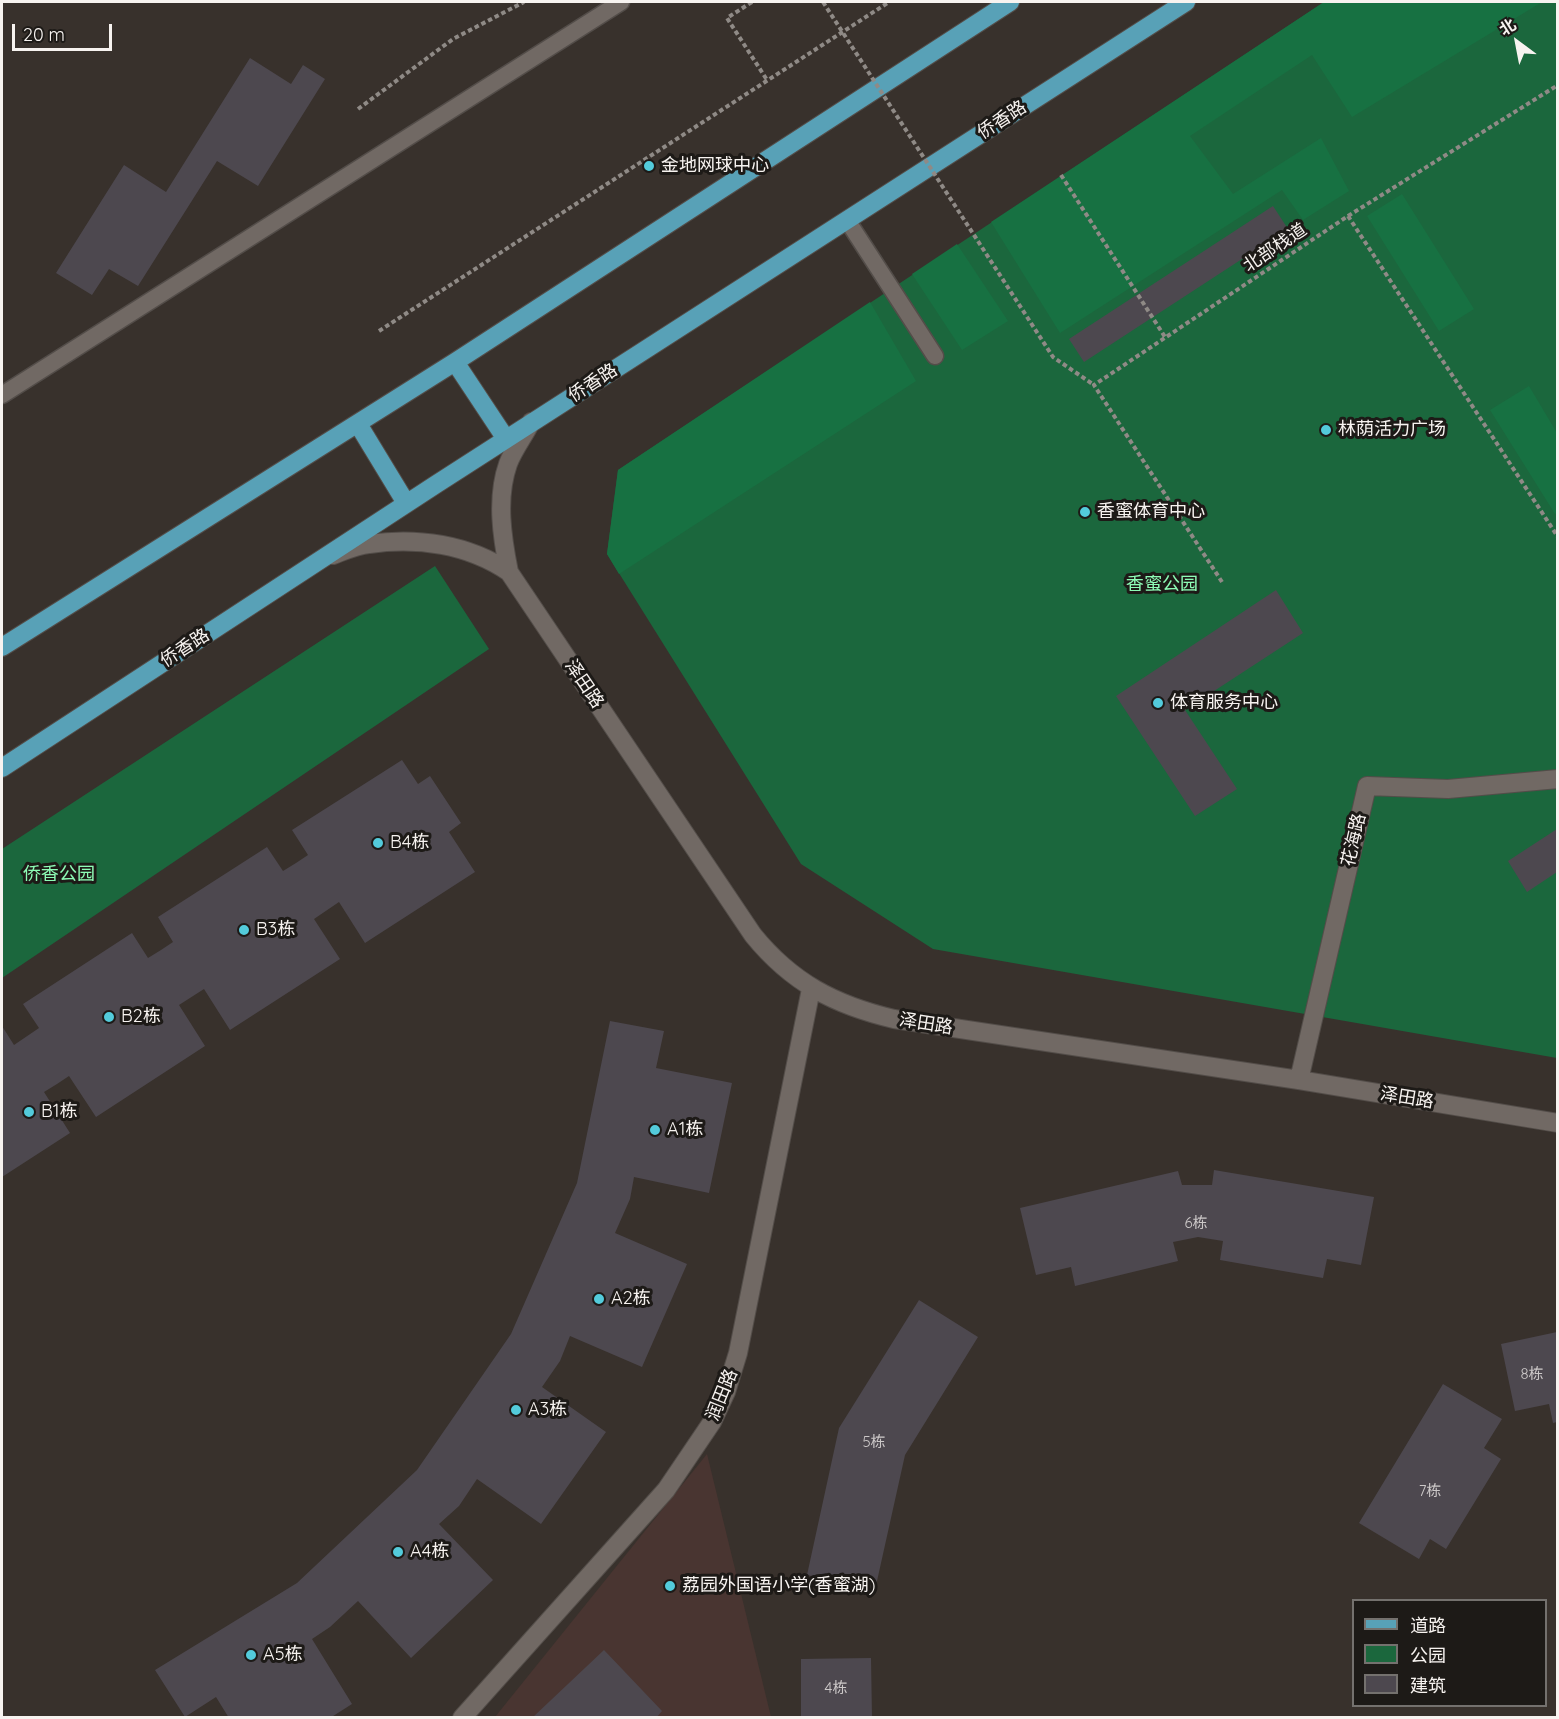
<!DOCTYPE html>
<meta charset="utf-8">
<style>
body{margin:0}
#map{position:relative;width:1559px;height:1719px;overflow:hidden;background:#38312c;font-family:Quicksand,"Noto Sans SC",sans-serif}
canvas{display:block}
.frame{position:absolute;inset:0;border:3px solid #f7f3f0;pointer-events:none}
.legend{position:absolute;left:1352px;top:1599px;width:195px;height:108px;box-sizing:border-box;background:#1d1a17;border:2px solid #74716e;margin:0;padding:8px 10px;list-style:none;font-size:18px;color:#f7f3f0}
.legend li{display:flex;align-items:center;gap:12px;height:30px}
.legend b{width:30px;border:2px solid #74716e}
.north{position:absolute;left:1487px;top:12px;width:60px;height:60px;-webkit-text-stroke:4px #1d1a17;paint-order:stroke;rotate:328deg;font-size:16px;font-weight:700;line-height:24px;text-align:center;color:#f7f3f0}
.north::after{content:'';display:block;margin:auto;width:21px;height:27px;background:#f7f3f0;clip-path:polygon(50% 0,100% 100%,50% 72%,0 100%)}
.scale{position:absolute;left:12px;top:24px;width:100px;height:27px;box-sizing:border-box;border:3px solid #f7f3f0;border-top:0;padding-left:8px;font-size:18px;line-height:21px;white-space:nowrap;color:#f7f3f0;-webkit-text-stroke:4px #1d1a17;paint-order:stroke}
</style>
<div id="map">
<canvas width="1559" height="1719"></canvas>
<div class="frame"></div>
<ul class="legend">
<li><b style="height:8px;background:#58a1b7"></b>道路</li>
<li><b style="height:16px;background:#1b673d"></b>公园</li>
<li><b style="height:16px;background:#4d484f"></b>建筑</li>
</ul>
<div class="north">北</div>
<div class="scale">20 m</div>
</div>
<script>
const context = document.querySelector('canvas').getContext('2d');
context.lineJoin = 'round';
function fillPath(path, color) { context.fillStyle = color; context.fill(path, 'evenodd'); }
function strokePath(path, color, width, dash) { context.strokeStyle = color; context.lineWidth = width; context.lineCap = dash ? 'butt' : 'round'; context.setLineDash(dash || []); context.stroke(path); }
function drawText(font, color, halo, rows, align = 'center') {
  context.font = font + ' Quicksand,"Noto Sans SC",sans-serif'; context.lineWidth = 6; context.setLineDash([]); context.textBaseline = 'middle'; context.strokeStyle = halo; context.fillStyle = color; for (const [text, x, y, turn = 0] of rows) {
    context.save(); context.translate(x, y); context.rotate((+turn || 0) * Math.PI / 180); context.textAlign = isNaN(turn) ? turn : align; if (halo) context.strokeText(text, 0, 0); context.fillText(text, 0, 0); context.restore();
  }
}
const education = new Path2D(`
 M707,1454l64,263h-276z`);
const green = new Path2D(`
 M1324,2h233v1056l-624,-109 -132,-85 -194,-310 11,-84z
 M435,566l54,83 -487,329v-129z`);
const forest = new Path2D(`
 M1324,2h218l-190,115 -40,-62 -122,81 43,58 88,-56 28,53 -46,29 -21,-30 -222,143 -69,-111z
 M1402,194l72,115 -35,22 -72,-115z
 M957,244l51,77 -46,29 -50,-76z
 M870,302l46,79 -297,193 -12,-20 11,-84z
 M1529,386l28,47 1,80 -3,1 -65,-104z`);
const building = new Path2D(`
 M250,58l41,26 12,-19 22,14 -67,107 -41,-25 -79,125 -29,-17 -17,26 -36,-22 68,-108 42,27z
 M1273,206l15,23 -204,133 -15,-23z
 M1276,590l27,43 -118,77 52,79 -42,27 -79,-120z
 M402,760l16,24 12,-8 31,47 -12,9 26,40 -110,71 -26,-41 -25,17 26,40 -110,71 -26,-41 -25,16 26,41 -109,71 -27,-41 -12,8 -13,8 26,41 -68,44v-151l12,19 25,-17 -16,-24 109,-71 16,25 13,-8 12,-8 -15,-25 109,-70 16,24 13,-8 12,-8 -16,-25z
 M1557,829v43l-30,20 -19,-31z
 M610,1021l54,10 -8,37 76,15 -23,110 -75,-16 -4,22 -15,34 72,31 -45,103 -72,-31 -10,25 -18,26 64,45 -65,92 -64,-45 -18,27 -20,18 54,56 -82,78 -53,-57 -28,26 -18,12 40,65 -22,14h-101l-13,-21 -31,20 -30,-47 142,-87 120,-113 94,-136 66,-151z
 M1214,1170l160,27 -13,68 -34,-6 -4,19 -103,-18 3,-19 -25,-4 -25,5 5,19 -103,25 -4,-19 -35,8 -16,-67 158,-37 4,14h30z
 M919,1300l59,37 -73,118 -30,135 -68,-15 32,-147z
 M1557,1332v90l-4,1 -4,-19 -34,7 -14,-67z
 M1443,1384l59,35 -18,29 17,11 -55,90 -16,-10 -11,20 -60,-36z
 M604,1650l58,61 -6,7h-124z
 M871,1658l1,60h-71v-59z`);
const path = new Path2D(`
 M752,2l-25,16 40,62
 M358,109l95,-70 71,-37
 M1061,175l104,162
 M1348,216l210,-131
 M379,331l510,-329`);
const lane = new Path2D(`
 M847,220l88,136
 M2,395l619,-393`);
const street = new Path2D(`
 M333,555c11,-4 24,-10 36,-11 48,-7 99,0 140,28l244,363c39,48 82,70 141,84l405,61 259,43
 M509,572c-7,-35 -13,-74 -1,-108 5,-14 16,-28 23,-42
 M1299,1080l68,-294 81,3 110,-10
 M462,1718l204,-228 46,-68 14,-30 12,-39 73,-364`);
const primary = new Path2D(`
 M455,362l51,77
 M358,424l48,79
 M2,647l453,-285 555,-360
 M2,768l433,-283 751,-483`);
const pathBridge = new Path2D(`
 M823,2l230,355 41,28
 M1222,582l-128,-197 254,-169 210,321`);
const markers = [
 [649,166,6,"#53cbdb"],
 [1326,430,6,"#53cbdb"],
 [1085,512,6,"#53cbdb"],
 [1158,703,6,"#53cbdb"],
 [378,843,6,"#53cbdb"],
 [244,930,6,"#53cbdb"],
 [109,1017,6,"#53cbdb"],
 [29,1112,6,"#53cbdb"],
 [655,1130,6,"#53cbdb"],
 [599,1299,6,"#53cbdb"],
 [516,1410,6,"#53cbdb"],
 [398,1552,6,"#53cbdb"],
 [670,1586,6,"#53cbdb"],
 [251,1655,6,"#53cbdb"]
];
const numberNames = [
 ["6栋",1196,1223],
 ["8栋",1532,1374],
 ["5栋",874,1442],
 ["7栋",1430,1491],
 ["4栋",836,1688]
];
const streetNames = [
 ["侨香路",1002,120,-33],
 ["北部栈道",1275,248,-34],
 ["侨香路",593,383,-33],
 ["侨香路",185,648,-33],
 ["泽田路",584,684,56],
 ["花海路",1354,840,-77],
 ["泽田路",926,1024,9],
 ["泽田路",1407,1098,9],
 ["润田路",722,1395,-68]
];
const poiNames = [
 ["金地网球中心",661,166],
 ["林荫活力广场",1338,430],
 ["香蜜体育中心",1097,512],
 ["体育服务中心",1170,703],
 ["B4栋",390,843],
 ["B3栋",256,930],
 ["B2栋",121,1017],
 ["B1栋",41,1112],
 ["A1栋",667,1130],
 ["A2栋",611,1299],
 ["A3栋",528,1410],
 ["A4栋",410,1552],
 ["荔园外国语小学(香蜜湖)",682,1586],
 ["A5栋",263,1655]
];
const parkNames = [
 ["香蜜公园",1162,585],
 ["侨香公园",59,875]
];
fillPath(education, '#493531');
fillPath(green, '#1b673d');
fillPath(forest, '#177142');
fillPath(building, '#4d484f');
strokePath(lane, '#534d49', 19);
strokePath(street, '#534d49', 20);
strokePath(primary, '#534d49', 20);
strokePath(path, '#8f8a86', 4, [4.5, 3]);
strokePath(lane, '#716964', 16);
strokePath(street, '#716964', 18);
strokePath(primary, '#58a1b7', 18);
strokePath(pathBridge, '#8f8a86', 4, [4.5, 3]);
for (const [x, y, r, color] of markers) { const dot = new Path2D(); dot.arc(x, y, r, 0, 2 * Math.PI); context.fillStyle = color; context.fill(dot); strokePath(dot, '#1d1a17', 2); }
drawText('15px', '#ccc8c8', null, numberNames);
drawText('18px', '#f7f3f0', '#1d1a17', streetNames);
drawText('18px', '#f7f3f0', '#1d1a17', poiNames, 'left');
drawText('18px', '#8efcb6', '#1d1a17', parkNames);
</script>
